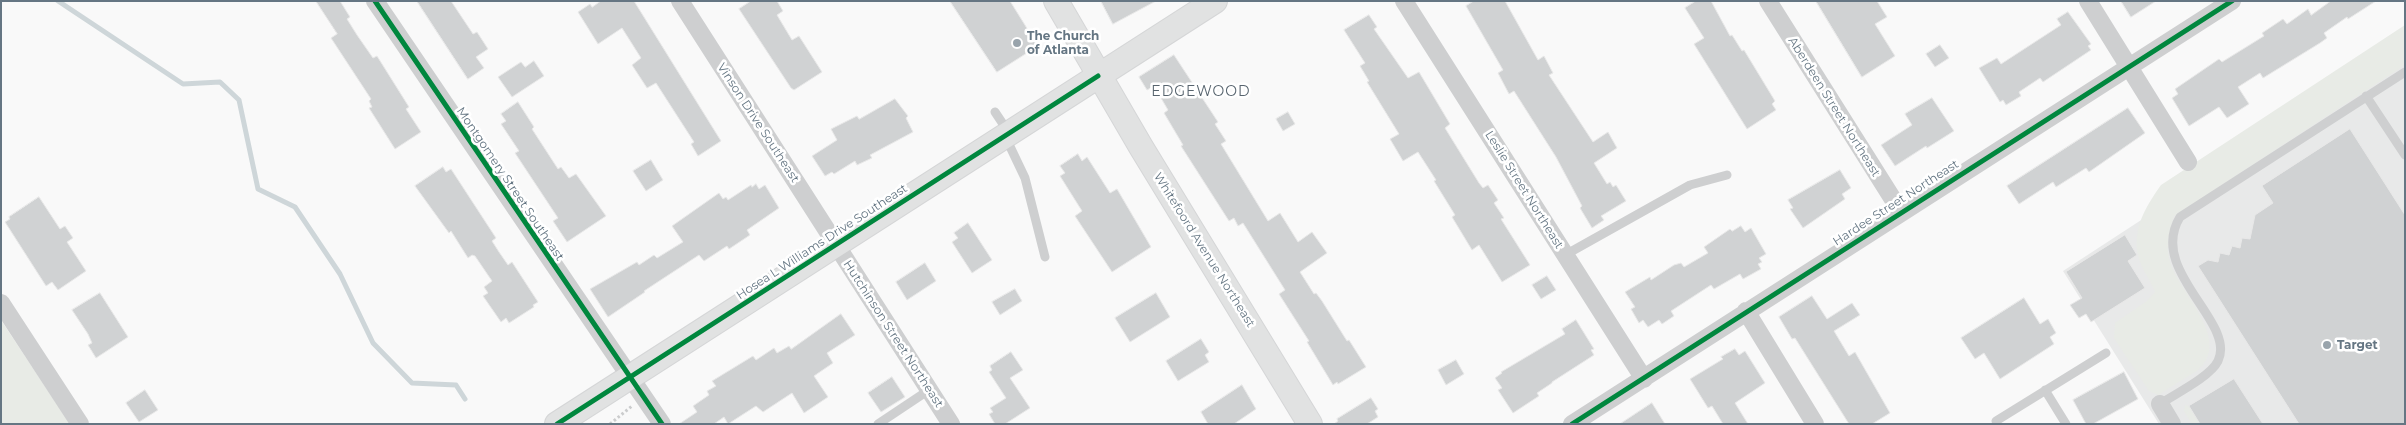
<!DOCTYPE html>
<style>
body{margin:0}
#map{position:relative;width:2406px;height:425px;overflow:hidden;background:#f9f9f9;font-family:Montserrat,sans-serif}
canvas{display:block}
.frame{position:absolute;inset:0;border:2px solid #657683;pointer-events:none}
</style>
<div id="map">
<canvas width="2406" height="425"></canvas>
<div class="frame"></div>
</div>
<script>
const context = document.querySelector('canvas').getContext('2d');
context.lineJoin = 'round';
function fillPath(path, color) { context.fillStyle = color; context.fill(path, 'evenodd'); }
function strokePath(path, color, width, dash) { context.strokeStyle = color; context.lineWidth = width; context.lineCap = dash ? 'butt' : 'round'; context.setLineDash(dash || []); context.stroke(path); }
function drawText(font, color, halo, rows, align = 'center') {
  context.font = font + ' Montserrat,sans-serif'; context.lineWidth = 5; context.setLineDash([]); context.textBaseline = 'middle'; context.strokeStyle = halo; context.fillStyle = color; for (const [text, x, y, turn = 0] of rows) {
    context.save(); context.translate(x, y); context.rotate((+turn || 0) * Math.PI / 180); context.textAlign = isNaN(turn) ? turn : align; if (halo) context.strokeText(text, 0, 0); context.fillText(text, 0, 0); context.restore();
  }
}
const built = new Path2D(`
 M2405,48v376h-246l-96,-153z`);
const green = new Path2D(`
 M2405,25v40l-231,151c-5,16 -9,30 -4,46 9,31 63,77 28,108l-40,25 -9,-4 -35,-53 1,-15 32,-22 8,-9c-4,-11 -10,-18 -14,-28 -12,-30 3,-55 20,-79z
 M1,320l69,104h-69z
 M2185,405l4,1 11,18h-8l-8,-13z`);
const stream = new Path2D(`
 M58,1l125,83 37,-2 19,18 19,89 37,18 45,67 33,69 39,40 44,2 9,14`);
const building = new Path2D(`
 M316,1h24l10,16 -3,2 10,16 16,23 4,-2 32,51 -3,2 15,23 -26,17 -26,-41 3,-1 -3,-6 2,-2 -40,-61 6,-4z
 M417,1h34l22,33 4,-2 11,17 -12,8 8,11 -16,11z
 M601,1h33l87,140 -23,15 -7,-12 3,-2 -38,-59 -9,5 -15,-23 9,-7 -19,-30 -24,16 -20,-32 12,-8 2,3z
 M751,1h26l6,10 -6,4 15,25 7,-4 23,36 -28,18 -3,-2 -52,-79z
 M950,1h60l28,45 -41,26z
 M1101,1h55l-43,23z
 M1474,1h31l33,59 6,-4 9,17 -4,2 44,67 15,-10 9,16 -23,15 13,21 3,-2 3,5 3,-2 10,16 -25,15 3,4 -12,8 -12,-20 2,-2 -26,-49 -42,-66 -5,3 -11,-21 5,-3 -37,-64z
 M1696,1h15l19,35 2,-1 10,16 2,-1 31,51 -3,3 4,6 -29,19 -53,-85 10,-6 -19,-30z
 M1816,1h61l10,16 -12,7 20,32 -33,21z
 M2121,1h35l-25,16z
 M2331,1h45l-28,18 -1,-2 -23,16 3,5 -7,5 -57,35 -3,-5 -22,14 11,17 -22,14 -8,-11 -30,19 -17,-28 6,-4 -3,-5 44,-30 3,3 42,-26 -2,-3 21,-14 4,5 21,-15 3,6z
 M2068,12l23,32 -3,2 3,4 -48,32 -3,-4 -21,14 2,4 -15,9 -3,-5 -3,2 -21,-34 18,-10 4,6 60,-39 -4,-6z
 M1369,15l8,12 -3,2 34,49 11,-6 31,52 -5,4 34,55 4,5 5,-3 10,15 -4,3 10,15 -3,1 29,46 -28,17 -23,-37 -7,5 -20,-33 3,-2 -21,-34 2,-1 -18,-28 -15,9 -13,-22 9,-5 -32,-52 2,-1 -9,-15 5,-3 -21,-33z
 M1940,45l9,13 -14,9 -9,-13z
 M1174,55l44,67 -3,2 11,17 -5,3 47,77 12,-8 18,29 14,-10 15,21 -27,19 14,22 2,-1 6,8 25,40 2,-1 17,27 -28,17 -1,-2 -4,3 -26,-43 2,-1 -30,-47 6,-4 -42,-67 -5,3 -4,-8 -5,3 -48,-75 2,-1 -19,-32 4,-3 -14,-24 -7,4 -8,-13z
 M534,61l10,15 -32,21 -14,-20 23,-15 4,5z
 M1932,98l22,33 -27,17 -1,-2 -31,20 -14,-21 31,-20 -7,-11z
 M895,99l13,17 -2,2 7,14 -43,23 2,3 -15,7 -2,-4 -21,13 -2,-2 -7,4 -13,-20 25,-16 -6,-11 26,-13 2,3z
 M518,102l16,25 -2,2 26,40 3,-2 8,11 7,-4 30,42 -39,26 -14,-21 5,-3 -43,-65 4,-2 -18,-27 5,-3 -5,-7z
 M2128,108l17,25 -56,39 -3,-4 -30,19 -3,-5 -34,22 -12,-18z
 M1288,112l7,12 -12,7 -7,-12z
 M2350,129l55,86v209h-106l-101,-158 10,-6 10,2 2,-9 9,2 3,-9 8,2 2,-10 8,1 5,-24 18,-12 -11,-17z
 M1078,154l4,7 5,-4 23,36 7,-4 34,58 -39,25 -37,-56 7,-5 -22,-35 5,-3 -5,-7z
 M651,160l12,20 -17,11 -13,-20z
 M443,167l3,5 5,-3 45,69 -4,3 7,11 9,13 4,-3 26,40 -5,3 1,2 -25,16 -3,-5 -5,4 -18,-26 5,-3 -4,-6 8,-6 -17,-25 -3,-1 -4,3 -17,-27 -2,2 -34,-47z
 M1840,170l11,18 -9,6 3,5 -42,29 -13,-19 3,-1 -5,-8z
 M756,184l3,5 6,-4 14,23 -32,22 3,5 -21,14 -2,-3 -23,15 -5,-6 -55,36 1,1 -37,25 -18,-28 47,-27 2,3 15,-10 3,3 26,-16 -11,-16 47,-33 4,6 3,-2 2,3 23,-15 1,2z
 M39,197l21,32 5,-3 8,12 -6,4 19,29 -28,19 -6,-8 -6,4 -41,-64 5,-3 -1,-2z
 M968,223l24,37 -20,13 -20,-31 6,-4 -4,-5z
 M1741,226l4,6 6,-4 15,26 -7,4 3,4 -4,2 3,5 -18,10 -3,-5 -26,15 -3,-4 -40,26 3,5 -12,8 -3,-4 -11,7 -5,-7 -4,3 -8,-14 4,-2 -10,-15 25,-15 1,3 23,-15 7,-2 3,4 24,-14 -4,-6 26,-18 2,2z
 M2125,235l12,20 -9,6 17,27 -54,34 -5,-8 -7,4 -9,-13 12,-7 -16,-26z
 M925,263l11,18 -29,19 -11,-18z
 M1547,276l9,14 -15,9 -9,-14z
 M1015,289l7,12 -22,14 -8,-13z
 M100,293l28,44 -32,21 -8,-13 4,-2 -4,-9 -16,-24z
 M1156,293l14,24 -40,25 -15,-24z
 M1812,296l15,23 25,-16 8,12 -26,16 15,25 6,-4 35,61 -18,11h-23l-54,-86 -3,1 -13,-22z
 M2024,298l16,26 8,-5 8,14 -6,4 4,7 -54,35 -16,-26 -9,6 -14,-21z
 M841,314l14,21 -28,18 6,10 -19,13 14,21 -24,16 -12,-20 -29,19 -7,-6 -28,18 -4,-7 -10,7h-35l18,-12 -4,-6 16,-11 -2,-4 9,-5 -4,-5 41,-25 3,4 18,-12 3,5 12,-7 2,3z
 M1576,320l18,29 -3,1 3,5 -42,27v1l-15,10 2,3 -26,17 -15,-23 4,-2 -7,-10 7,-5 -1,-1 64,-38 -3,-5z
 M1201,339l8,13 -4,3 4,7 -31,19 -12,-20z
 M1735,349l4,6 6,-4 20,32 -30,20 13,21h-25l-11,-18 -4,2 -18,-29 33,-20 -2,-2z
 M1011,352l12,18 -13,8 20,30 -25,16h-10l-6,-10 4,-2 -3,-4 16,-10 -17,-26 3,-2 -2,-4z
 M1456,360l8,14 -18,11 -8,-15z
 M2124,372l14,27 -45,25h-7l-13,-24z
 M892,377l13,20 -24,15 -13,-19z
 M2234,379l29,45h-63l-11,-18z
 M1242,385l14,24 -22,15h-26l-7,-12z
 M145,390l13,20 -19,12 -13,-19z
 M1371,398l7,11 -3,2 3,6 -11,7h-33l4,-3 -1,-2z
 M1652,403l13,21h-45z`);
const path = new Path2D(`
 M610,424l22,-18`);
const lane = new Path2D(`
 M2366,96l39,59
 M995,112l14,21
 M1005,136l20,42 20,79
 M1565,255l125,-70 37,-10
 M2045,390l21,34
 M2160,404c15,-10 50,-27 58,-43 19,-39 -71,-90 -38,-144l225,-145
 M1996,421l110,-68
 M878,424l51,-34`);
const street = new Path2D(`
 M375,1l287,423
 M680,1l271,423
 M1404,1l240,378
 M1768,1l133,211
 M2088,1l100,161
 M1,303l79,121
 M1746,311l69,113
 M2160,404l12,20
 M1572,424l660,-423`);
const secondary = new Path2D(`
 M1056,1l85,146 169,277
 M557,424l658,-423`);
const cycleway = new Path2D(`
 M375,1l287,423
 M557,424l541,-348
 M1572,424l660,-423`);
const markers = [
 [1017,43,5,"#99a4ac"],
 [2327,345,5,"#99a4ac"]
];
const poiNames = [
 ["The Church",1027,36],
 ["of Atlanta",1027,50],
 ["Target",2337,345]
];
const streetNames = [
 ["Aberdeen Street Northeast",1834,107,58],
 ["Vinson Drive Southeast",758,123,57],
 ["Montgomery Street Southeast",510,184,56],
 ["Leslie Street Northeast",1524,190,58],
 ["Hardee Street Northeast",1896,203,-33],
 ["Hosea L Williams Drive Southeast",822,242,-33],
 ["Whitefoord Avenue Northeast",1204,250,58],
 ["Hutchinson Street Northeast",893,334,57]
];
const neighbourhoodNames = [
 ["EDGEWOOD",1201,92]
];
fillPath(built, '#e8e9e9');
fillPath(green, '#e8ebe6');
strokePath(stream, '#ced6d9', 5);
fillPath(building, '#d0d2d3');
strokePath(building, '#e8e8e8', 1);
strokePath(secondary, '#d5d6d7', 26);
strokePath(path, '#cbcccd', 3, [2.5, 2.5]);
strokePath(lane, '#cecfd0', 9);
strokePath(street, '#cecfd0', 18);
strokePath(secondary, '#e1e2e2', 24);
strokePath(cycleway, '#00873e', 5);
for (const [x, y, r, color] of markers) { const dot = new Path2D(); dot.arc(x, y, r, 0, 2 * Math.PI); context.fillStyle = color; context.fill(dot); strokePath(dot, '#fff', 2); }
drawText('bold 12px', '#657683', '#fff', poiNames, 'left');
drawText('12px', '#657683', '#fff', streetNames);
context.letterSpacing = '1px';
drawText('14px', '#57646e', '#fff', neighbourhoodNames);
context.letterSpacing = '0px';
</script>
